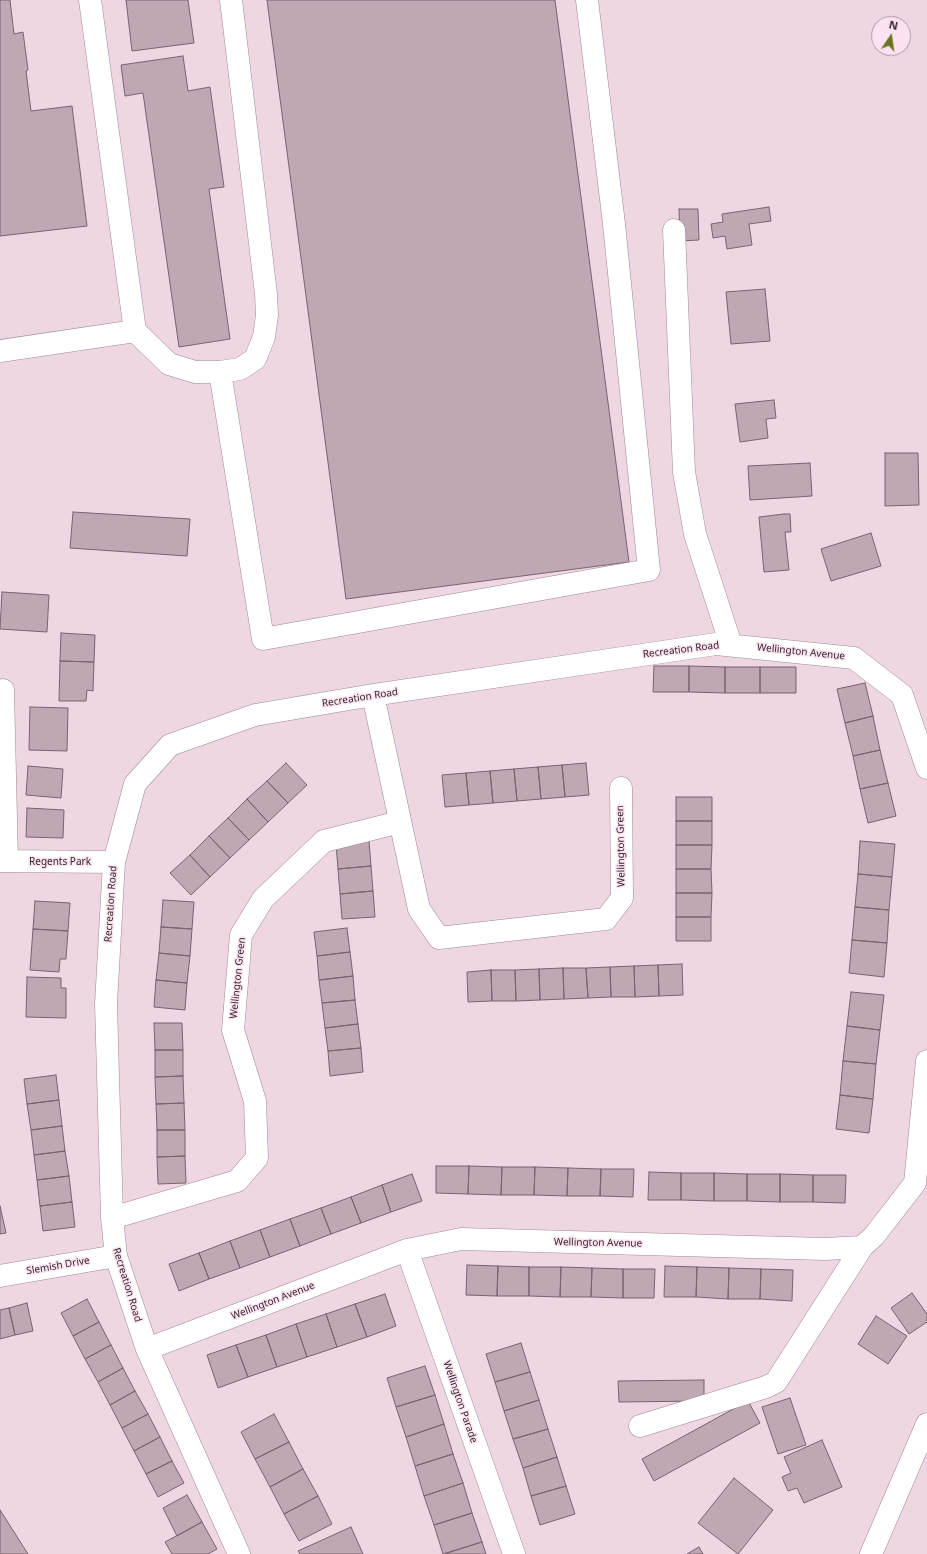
<!DOCTYPE html>
<style>
body{margin:0}
#map{position:relative;width:927px;height:1554px;overflow:hidden;background:#efd6e3;font-family:"Noto Sans",sans-serif}
canvas{display:block}
.north{position:absolute;left:871px;top:16px;width:40px;height:40px;box-sizing:border-box;background:#fde3f1;border:1px solid #ab98a2;border-radius:50%;rotate:13deg;font-size:11px;font-weight:700;line-height:16px;text-align:center;color:#30272c}
.north::after{content:'';display:block;margin:auto;width:14px;height:18px;background:#6a7520;clip-path:polygon(50% 0,100% 100%,50% 72%,0 100%)}
</style>
<div id="map">
<canvas width="927" height="1554"></canvas>
<div class="north">N</div>
</div>
<script>
const g = document.querySelector('canvas').getContext('2d');
g.lineJoin = 'round';
function fill(path, color) {
  g.fillStyle = color;
  g.fill(path, 'evenodd');
}
function toPath(rows) {
  const path = new Path2D();
  for (const r of rows) {
    path.moveTo(r[0], r[1]);
    for (let i = 2; i < r.length; i += 2) path.lineTo(r[i], r[i + 1]);
  }
  return path;
}
function stroke(path, color, width, dash) {
  g.strokeStyle = color;
  g.lineWidth = width;
  g.lineCap = dash ? 'butt' : 'round';
  g.setLineDash(dash || []);
  g.stroke(path);
}
function label(font, color, halo, rows, align = 'center') {
  g.font = font + ' "Noto Sans",sans-serif';
  g.lineWidth = 3;
  g.setLineDash([]);
  g.textBaseline = 'middle';
  g.strokeStyle = halo;
  g.fillStyle = color;
  for (const [text, x, y, turn = 0] of rows) {
    g.save();
    g.translate(x, y);
    g.rotate((+turn || 0) * Math.PI / 180);
    g.textAlign = isNaN(turn) ? turn : align;
    if (halo) g.strokeText(text, 0, 0);
    g.fillText(text, 0, 0);
    g.restore();
  }
}
const building = toPath([
 [0,0,10,0,14,34,23,32,28,70,26,71,31,111,72,106,87,226,0,236,0,0],
 [126,0,188,0,194,43,132,51,126,0],
 [267,0,555,0,629,562,346,599,267,0],
 [183,56,188,91,210,87,224,187,209,189,230,339,179,347,143,93,125,96,121,65,183,56],
 [769,207,771,221,749,224,752,245,727,249,725,236,713,238,711,224,723,222,722,214,769,207],
 [679,209,698,209,699,240,680,241,679,209],
 [765,289,770,341,731,344,726,292,765,289],
 [774,400,776,418,766,419,768,438,740,442,735,404,774,400],
 [885,453,918,453,919,505,885,506,885,453],
 [810,463,812,496,750,500,748,466,810,463],
 [73,512,190,519,187,556,70,548,73,512],
 [784,514,790,514,791,532,785,532,789,570,764,572,759,517,784,514],
 [871,533,881,566,831,581,821,549,871,533],
 [2,592,49,595,47,632,0,629,2,592],
 [61,633,95,635,94,662,60,661,61,633],
 [60,661,94,662,93,691,87,690,86,701,59,701,60,661],
 [654,666,689,666,689,692,653,692,654,666],
 [689,666,725,667,725,693,689,692,689,666],
 [725,667,760,667,760,693,725,693,725,667],
 [760,667,796,667,796,693,760,693,760,667],
 [865,683,873,716,845,723,837,689,865,683],
 [30,707,68,708,67,751,29,750,30,707],
 [873,716,880,750,853,756,845,723,873,716],
 [880,750,888,783,860,789,853,756,880,750],
 [286,763,307,785,288,803,267,781,286,763],
 [586,763,589,795,565,797,562,765,586,763],
 [562,765,565,797,541,799,538,767,562,765],
 [28,766,63,769,61,798,26,795,28,766],
 [538,767,541,799,517,801,514,769,538,767],
 [514,769,517,801,493,803,490,771,514,769],
 [490,771,493,803,469,805,466,773,490,771],
 [466,773,469,805,445,807,442,775,466,773],
 [267,781,288,803,268,822,247,799,267,781],
 [888,783,896,816,868,823,860,789,888,783],
 [676,797,712,797,712,821,676,821,676,797],
 [247,799,268,822,249,840,228,818,247,799],
 [27,808,64,810,63,838,26,837,27,808],
 [228,818,249,840,230,858,209,836,228,818],
 [676,821,712,821,712,845,676,845,676,821],
 [209,836,230,858,210,877,190,855,209,836],
 [369,841,371,866,338,869,336,844,369,841],
 [860,841,895,844,892,877,858,874,860,841],
 [676,845,712,845,711,869,676,869,676,845],
 [190,855,210,877,191,895,170,873,190,855],
 [371,866,373,891,340,894,338,869,371,866],
 [676,869,711,869,712,893,676,893,676,869],
 [858,874,892,877,889,910,855,907,858,874],
 [373,891,375,917,342,919,340,894,373,891],
 [676,893,712,893,711,917,676,917,676,893],
 [163,900,194,902,192,929,161,927,163,900],
 [35,901,70,903,68,931,33,929,35,901],
 [855,907,889,910,887,943,852,940,855,907],
 [676,917,711,917,711,941,676,941,676,917],
 [161,927,192,929,190,956,159,953,161,927],
 [347,928,350,952,317,956,314,932,347,928],
 [33,929,68,931,66,959,60,959,59,972,30,970,33,929],
 [852,940,887,943,884,977,849,973,852,940],
 [350,952,353,976,319,980,317,956,350,952],
 [159,953,190,956,187,983,156,980,159,953],
 [682,964,683,995,659,996,658,965,682,964],
 [658,965,659,996,635,997,634,966,658,965],
 [634,966,635,997,611,997,610,967,634,966],
 [610,967,611,997,588,998,586,968,610,967],
 [563,968,586,968,588,998,564,999,563,968],
 [563,968,564,999,540,1000,539,969,563,968],
 [539,969,540,1000,516,1001,515,970,539,969],
 [491,970,515,970,516,1001,492,1001,491,970],
 [491,970,492,1001,468,1002,467,972,491,970],
 [353,976,355,1000,322,1003,319,980,353,976],
 [27,977,61,978,61,988,66,988,66,1018,26,1017,27,977],
 [156,980,187,983,185,1010,154,1007,156,980],
 [851,992,884,995,880,1030,847,1026,851,992],
 [355,1000,358,1024,325,1028,322,1003,355,1000],
 [154,1023,182,1023,183,1050,155,1050,154,1023],
 [358,1024,361,1048,328,1051,325,1028,358,1024],
 [847,1026,880,1030,876,1064,843,1061,847,1026],
 [361,1048,363,1072,330,1076,328,1051,361,1048],
 [155,1050,183,1050,183,1076,155,1077,155,1050],
 [843,1061,876,1064,873,1099,840,1095,843,1061],
 [56,1075,59,1100,27,1104,24,1079,56,1075],
 [183,1076,184,1103,156,1104,155,1077,183,1076],
 [840,1095,873,1099,869,1133,836,1129,840,1095],
 [59,1100,62,1126,31,1130,27,1104,59,1100],
 [184,1103,185,1130,157,1130,156,1104,184,1103],
 [62,1126,65,1151,34,1155,31,1130,62,1126],
 [157,1130,185,1130,185,1156,157,1157,157,1130],
 [65,1151,69,1176,37,1180,34,1155,65,1151],
 [185,1156,186,1183,158,1184,157,1157,185,1156],
 [436,1166,469,1166,468,1194,436,1193,436,1166],
 [469,1166,502,1167,501,1195,468,1194,469,1166],
 [502,1167,535,1167,534,1195,501,1195,502,1167],
 [535,1167,568,1168,567,1196,534,1195,535,1167],
 [568,1168,601,1169,600,1196,567,1196,568,1168],
 [601,1169,634,1169,633,1197,600,1196,601,1169],
 [649,1172,681,1173,681,1200,648,1200,649,1172],
 [681,1173,714,1173,714,1201,681,1200,681,1173],
 [714,1173,747,1174,747,1201,714,1201,714,1173],
 [412,1174,422,1201,391,1212,382,1185,412,1174],
 [747,1174,780,1174,780,1202,747,1201,747,1174],
 [780,1174,813,1175,813,1202,780,1202,780,1174],
 [813,1175,846,1175,845,1203,813,1202,813,1175],
 [69,1176,72,1202,40,1206,37,1180,69,1176],
 [382,1185,391,1212,361,1223,351,1197,382,1185],
 [351,1197,361,1223,331,1234,321,1208,351,1197],
 [72,1202,75,1227,43,1231,40,1206,72,1202],
 [0,1206,6,1233,0,1234,0,1206],
 [321,1208,331,1234,300,1246,290,1219,321,1208],
 [290,1219,300,1246,270,1257,260,1230,290,1219],
 [260,1230,270,1257,240,1268,230,1241,260,1230],
 [230,1241,240,1268,209,1279,199,1253,230,1241],
 [199,1253,209,1279,179,1291,169,1264,199,1253],
 [467,1265,498,1266,497,1296,466,1295,467,1265],
 [498,1266,529,1267,529,1296,497,1296,498,1266],
 [665,1266,697,1267,696,1297,664,1297,665,1266],
 [529,1267,561,1267,560,1297,529,1296,529,1267],
 [561,1267,592,1268,591,1297,560,1297,561,1267],
 [697,1267,729,1268,728,1299,696,1297,697,1267],
 [592,1268,623,1269,623,1298,591,1297,592,1268],
 [729,1268,761,1269,760,1299,728,1299,729,1268],
 [623,1269,655,1269,654,1298,623,1298,623,1269],
 [761,1269,793,1270,792,1301,760,1299,761,1269],
 [912,1293,927,1314,927,1322,909,1334,891,1308,912,1293],
 [385,1294,396,1326,367,1337,355,1304,385,1294],
 [87,1299,99,1322,73,1336,61,1313,87,1299],
 [27,1303,33,1331,15,1335,9,1308,27,1303],
 [355,1304,367,1337,337,1347,326,1314,355,1304],
 [9,1308,15,1335,0,1339,0,1310,9,1308],
 [326,1314,337,1347,307,1357,296,1324,326,1314],
 [876,1316,907,1336,888,1364,858,1344,876,1316],
 [99,1322,111,1345,85,1359,73,1336,99,1322],
 [296,1324,307,1357,277,1367,266,1335,296,1324],
 [266,1335,277,1367,248,1377,236,1345,266,1335],
 [521,1343,530,1372,495,1382,486,1354,521,1343],
 [111,1345,123,1368,98,1382,85,1359,111,1345],
 [236,1345,248,1377,218,1388,207,1355,236,1345],
 [425,1366,435,1395,396,1407,387,1378,425,1366],
 [123,1368,135,1391,110,1405,98,1382,123,1368],
 [530,1372,539,1400,504,1411,495,1382,530,1372],
 [704,1380,704,1401,619,1402,618,1381,704,1380],
 [135,1391,148,1414,122,1428,110,1405,135,1391],
 [435,1395,444,1424,406,1437,396,1407,435,1395],
 [790,1398,806,1445,778,1454,762,1407,790,1398],
 [539,1400,548,1429,513,1439,504,1411,539,1400],
 [748,1401,760,1423,654,1481,642,1459,748,1401],
 [148,1414,160,1437,134,1451,122,1428,148,1414],
 [274,1414,289,1442,255,1459,241,1432,274,1414],
 [444,1424,453,1454,415,1466,406,1437,444,1424],
 [548,1429,557,1457,523,1468,513,1439,548,1429],
 [160,1437,172,1461,146,1474,134,1451,160,1437],
 [822,1440,842,1487,804,1503,797,1488,788,1491,782,1477,791,1473,784,1457,822,1440],
 [289,1442,303,1469,270,1487,255,1459,289,1442],
 [453,1454,463,1483,424,1496,415,1466,453,1454],
 [557,1457,566,1486,531,1496,523,1468,557,1457],
 [172,1461,184,1483,158,1497,146,1474,172,1461],
 [303,1469,318,1496,284,1514,270,1487,303,1469],
 [734,1478,773,1510,738,1554,698,1523,734,1478],
 [463,1483,472,1513,434,1525,424,1496,463,1483],
 [566,1486,575,1514,540,1525,531,1496,566,1486],
 [187,1495,202,1522,177,1536,163,1508,187,1495],
 [318,1496,332,1524,299,1541,284,1514,318,1496],
 [0,1510,28,1554,0,1554,0,1510],
 [472,1513,482,1542,443,1554,434,1525,472,1513],
 [202,1522,217,1549,208,1554,172,1554,165,1542,202,1522],
 [351,1527,363,1554,300,1554,298,1551,351,1527],
 [482,1542,486,1554,444,1554,482,1542],
 [699,1547,703,1554,687,1554,699,1547]
]);
const minor = toPath([
 [674,230,684,472,695,534,731,645],
 [135,331,169,364,195,372,220,372,240,369,255,359,264,337,267,315,266,294,231,0],
 [0,351,135,331,90,0],
 [220,372,263,639,649,570,614,224,587,0],
 [3,690,7,861],
 [373,695,419,909,439,938,606,919,622,898,621,788],
 [0,861,114,862],
 [112,1218,237,1181,257,1158,255,1101,233,1030,241,935,263,899,324,841,400,822],
 [407,1250,514,1554],
 [0,1276,116,1256],
 [147,1349,407,1250,461,1239,825,1249,862,1247,874,1236,915,1183,927,1061],
 [640,1426,766,1387,776,1382,862,1247],
 [239,1554,147,1349,116,1256,112,1218,106,1004,114,862,135,784,170,745,255,715,373,695,716,644,854,658,902,695,927,768],
 [871,1554,927,1424]
]);
const streetNames = [
 ["Recreation Road",681,650,-7],
 ["Wellington Avenue",801,652,6],
 ["Recreation Road",360,698,-9],
 ["Wellington Green",621,846,-91],
 ["Regents Park",60,862],
 ["Recreation Road",111,904,-86],
 ["Wellington Green",238,978,-84],
 ["Wellington Avenue",598,1243,1],
 ["Slemish Drive",58,1266,-10],
 ["Recreation Road",127,1285,73],
 ["Wellington Avenue",273,1301,-21],
 ["Wellington Parade",460,1402,71]
];
fill(building, '#bfa7b4');
stroke(building, '#79636f', 1);
stroke(minor, '#9f8894', 23);
stroke(minor, '#fff', 22);
label('10px', '#30272c', '#fde3f1', streetNames);
</script>
